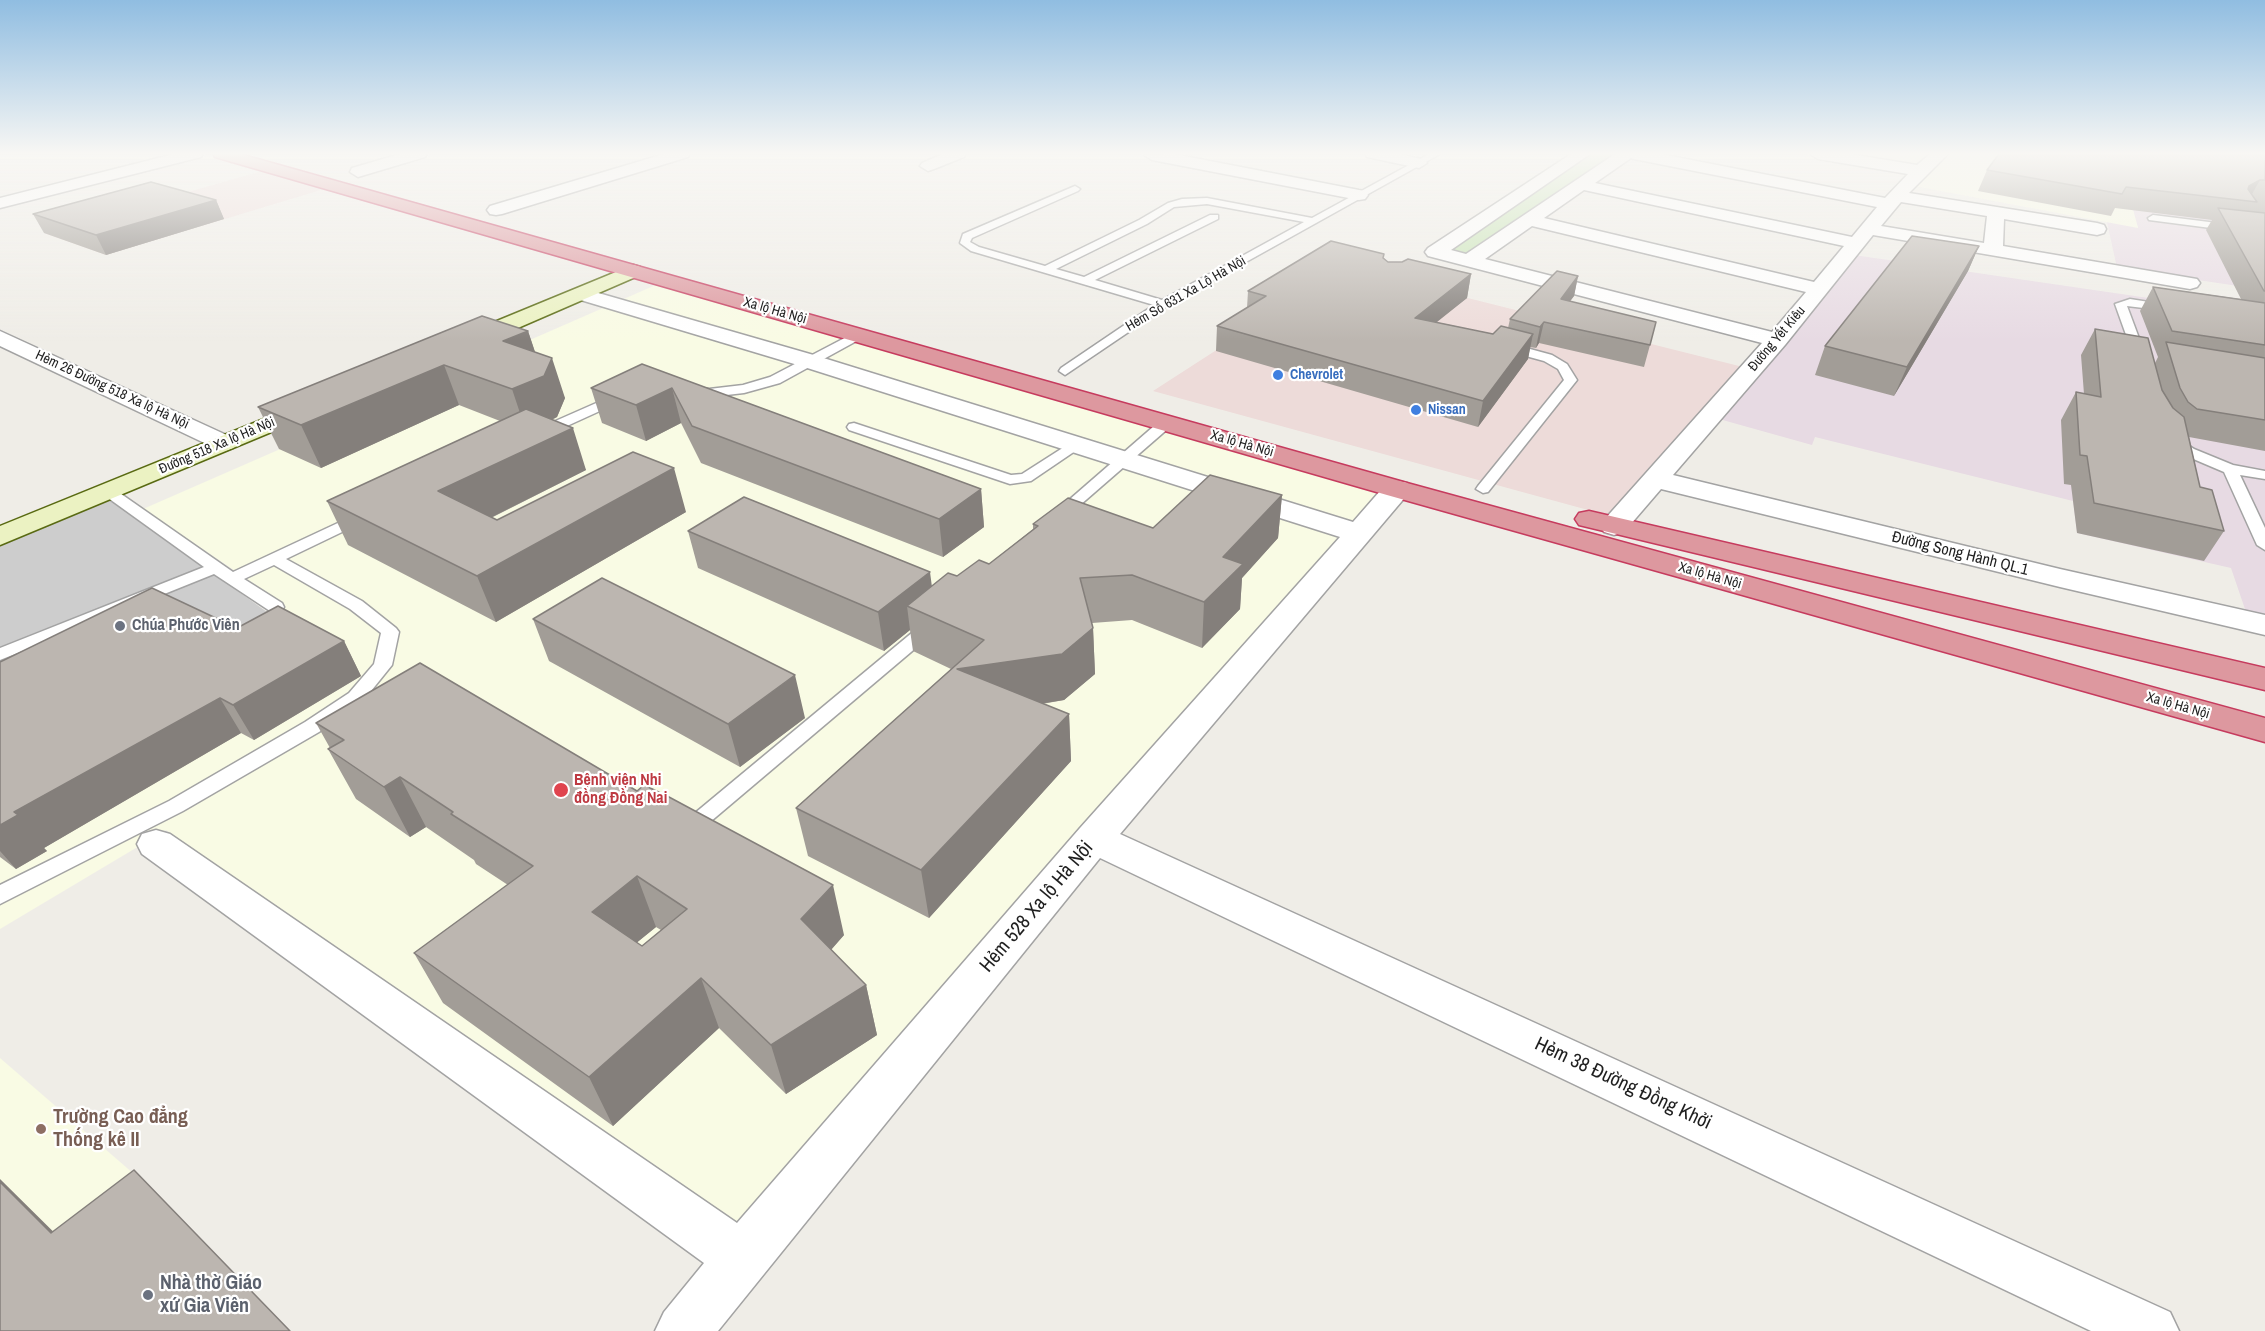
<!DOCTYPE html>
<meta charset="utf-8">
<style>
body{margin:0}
canvas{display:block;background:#efede7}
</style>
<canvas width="2265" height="1331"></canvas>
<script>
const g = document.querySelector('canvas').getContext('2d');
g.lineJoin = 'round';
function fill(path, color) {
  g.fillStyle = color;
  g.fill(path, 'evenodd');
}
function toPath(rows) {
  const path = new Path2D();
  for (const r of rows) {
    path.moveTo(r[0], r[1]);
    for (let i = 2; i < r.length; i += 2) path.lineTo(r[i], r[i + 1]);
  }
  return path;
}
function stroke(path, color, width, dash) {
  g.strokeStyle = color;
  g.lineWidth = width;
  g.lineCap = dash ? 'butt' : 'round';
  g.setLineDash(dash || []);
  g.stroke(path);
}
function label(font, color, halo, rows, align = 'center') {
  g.font = font + ' "Archivo Narrow",sans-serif';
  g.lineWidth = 4.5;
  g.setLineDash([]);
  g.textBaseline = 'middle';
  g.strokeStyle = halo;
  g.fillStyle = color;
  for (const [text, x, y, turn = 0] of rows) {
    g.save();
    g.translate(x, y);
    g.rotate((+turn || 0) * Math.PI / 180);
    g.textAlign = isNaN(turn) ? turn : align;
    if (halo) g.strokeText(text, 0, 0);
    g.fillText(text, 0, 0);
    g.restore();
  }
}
const commercial = toPath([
 [262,171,324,189,106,255,44,233],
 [1328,263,1743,367,1610,516,1153,391,1263,320]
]);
const industrial = toPath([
 [2121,169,2265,186,2265,290,2117,268,2107,222,2138,227],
 [1854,255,2265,315,2265,619,2247,615,2231,568,2077,533,2073,501,1815,437,1812,445,1719,419]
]);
const education = toPath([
 [1829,154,1932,154,1914,168],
 [1947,154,2168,154,2122,170,2138,228,1914,186],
 [658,284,1381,493,737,1237,166,830,0,929,0,750,283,603,143,509],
 [0,1058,164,1200,0,1327]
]);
const religious = toPath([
 [109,499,267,612,0,750,0,544]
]);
const grass = toPath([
 [1589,154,1619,154,1466,256,1445,251]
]);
const lane = toPath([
 [1429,154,1440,154,1167,306,1065,375,1059,371,1061,368,1154,305,971,251,960,243,963,234,1075,186,1080,189,1078,191,972,238,970,242,979,247,1045,266,1139,220,1168,203,1182,199,1207,198,1312,218,1429,154],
 [1207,204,1304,222,1162,300,1095,280,1218,219,1218,215,1210,215,1084,277,1056,269,1147,224,1174,207,1207,204],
 [2153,215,2265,229,2265,235,2149,220,2148,218,2153,215],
 [2130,299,2168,305,2174,308,2168,311,2127,306,2146,357,2140,361,2134,357,2115,304,2130,299],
 [858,331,862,332,862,338,780,383,744,393,709,397,688,394,686,391,693,387,709,389,743,385,770,377,858,331],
 [1508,343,1552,355,1567,364,1577,380,1488,492,1483,493,1476,489,1478,486,1564,380,1558,369,1544,361,1504,350,1504,344,1508,343],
 [619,393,624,394,626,397,624,400,545,436,540,437,533,433,535,430,619,393],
 [1166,419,1171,420,1173,423,1171,426,1064,519,1054,519,1051,516,1054,513,1161,420,1166,419],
 [854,423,1011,475,1022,474,1072,442,1077,441,1084,445,1031,481,1010,484,849,430,847,427,849,424,854,423],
 [2173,435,2194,449,2233,465,2265,471,2265,479,2240,475,2265,528,2265,550,2257,545,2224,472,2184,455,2166,439,2173,435],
 [109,488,114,489,233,572,355,515,365,515,368,518,365,521,286,559,362,601,396,628,399,632,392,665,363,701,319,732,183,811,0,904,0,885,169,801,305,722,349,693,374,664,381,633,350,609,274,565,244,579,282,603,284,607,282,611,270,611,214,574,0,660,0,648,204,567,104,495,102,492,104,489,109,488],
 [931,621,937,622,940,626,937,630,697,833,690,836,683,833,680,828,683,823,925,622,931,621]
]);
const street = toPath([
 [174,154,203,154,201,157,0,208,0,198,174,154],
 [400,154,427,154,425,157,358,177,350,172,352,168,400,154],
 [664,154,690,154,688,157,502,214,496,215,490,214,487,210,490,206,664,154],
 [943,154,966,154,964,157,934,169,928,171,920,166,922,163,943,154],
 [1174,154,1359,190,1365,191,1368,195,1365,199,1359,200,1152,160,1144,155,1174,154],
 [1365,154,1400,154,1425,160,1427,163,1419,168,1367,157,1365,154],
 [1571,154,1590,154,1451,250,1466,254,1615,154,1661,154,1885,198,1908,174,1818,159,1810,154,1850,154,1917,165,1930,154,1948,154,1909,193,2097,223,2104,225,2106,229,2104,233,2097,235,2004,219,2003,246,2197,279,2200,283,2197,287,2190,289,1873,235,1785,345,1673,475,2060,569,2265,615,2265,635,2060,587,1661,489,1624,532,1614,535,1604,532,1600,526,1604,520,1762,343,1428,256,1425,252,1428,248,1571,154],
 [1631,158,1634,159,1877,207,1852,237,1595,183,1631,158],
 [1584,190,1844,246,1814,282,1544,218,1584,190],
 [1901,202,1987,216,1984,243,1881,226,1901,202],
 [1532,226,1806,292,1772,332,1485,259,1532,226],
 [581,288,817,356,1353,522,1387,483,1397,481,1407,483,1411,489,1407,495,1120,834,2170,1312,2179,1331,2091,1331,1100,858,718,1331,655,1331,664,1312,704,1263,142,854,137,844,142,834,156,830,170,834,737,1223,1080,828,1340,537,801,366,574,298,571,294,574,290,581,288],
 [0,331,233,438,237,443,233,448,224,451,215,448,0,346,0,331]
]);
const secondary = toPath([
 [633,265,640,267,643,271,640,275,474,347,466,349,458,347,455,342,458,337,633,265],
 [308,401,317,403,320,408,317,413,0,545,0,526,308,401]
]);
const highway = toPath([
 [213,154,240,154,1407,483,2265,718,2265,742,1387,495,215,157,213,154],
 [1589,511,2265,668,2265,690,1579,525,1575,519,1579,513,1589,511]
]);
const wall = toPath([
 [2265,154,2265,451,2189,437,2200,487,2224,531,2204,561,2077,533,2071,485,2064,484,2061,420,2076,392,2084,394,2081,355,2095,329,2155,363,2158,357,2140,311,2153,287,2241,299,2206,230,2212,220,2115,208,2111,216,1978,191,1987,170],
 [216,200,224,219,106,255,44,233,33,214],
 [1979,246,1968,271,1894,396,1815,375,1825,346],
 [1384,258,1388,262,1471,274,1467,298,1436,322,1493,334,1508,328,1510,319,1578,276,1574,296,1570,301,1650,345,1644,367,1539,343,1536,348,1530,347,1528,359,1478,427,1216,351,1217,326,1247,308,1248,291],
 [528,331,535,352,565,398,557,417,552,420,586,470,491,518,497,520,686,512,496,622,348,545,327,501,500,421,459,405,321,468,279,449,258,407],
 [642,364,981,489,984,527,943,557,701,463,681,423,646,441,602,423,591,388],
 [1282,495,1278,538,1242,578,1240,609,1202,648,1132,620,1092,623,1093,628,1095,674,1064,700,1042,704,1069,714,1071,761,929,918,808,856,796,808,951,669,913,651,910,630,884,651,698,568,688,531,932,586,989,564,1033,529,1033,524,1153,528],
 [533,619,805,718,740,767,549,661],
 [237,628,344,641,361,676,254,740,241,733,44,848,47,851,16,869,0,857,0,662],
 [316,723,844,935,831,950,866,985,877,1035,786,1094,719,1028,613,1126,443,1003,414,953,508,885,476,864,474,860,426,827,410,837,356,799,328,749,330,748],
 [656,927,661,930,642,946,636,943]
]);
const shadedWall = toPath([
 [2260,180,2248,201,2247,201,2249,186],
 [216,200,224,219,106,255,96,235],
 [1979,246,1968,271,1894,396,1907,367],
 [1471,274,1467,298,1412,342,1415,318],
 [1578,276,1574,296,1556,320,1561,299],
 [1544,322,1539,343,1536,348,1540,327],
 [528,331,541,370,503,341],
 [1533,334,1528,359,1478,427,1483,401],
 [552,358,565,398,557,417,526,431,512,389],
 [444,365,459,405,321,468,301,425],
 [672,388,681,423,646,441,636,405],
 [573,428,586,470,456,535,438,491],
 [674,468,686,512,496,622,477,576],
 [981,489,984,527,943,557,939,519],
 [1282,495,1278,538,1242,578,1240,609,1202,648,1204,602,1223,557],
 [930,572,935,610,907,606,910,630,884,651,878,612],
 [1093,628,1095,674,1064,700,963,716,957,669],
 [344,641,361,676,254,740,233,705],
 [795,675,805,718,740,767,728,724],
 [220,698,241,733,44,848,47,851,16,869,0,851,0,825,14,812],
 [1069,714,1071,761,929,918,921,870],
 [400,777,426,827,410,837,384,787],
 [637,876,656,927,613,962,592,912],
 [833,885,844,935,814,969,801,919],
 [701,978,719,1028,613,1126,589,1077],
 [866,985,877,1035,786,1094,771,1045],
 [0,1179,84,1262,51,1233,0,1182]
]);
const building = toPath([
 [1999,154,2265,154,2265,180,2260,180,2249,186,2248,189,2257,202,2126,187,2122,194,1987,170,1999,154],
 [151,182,216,200,96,235,33,214,151,182],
 [2218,208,2265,213,2265,291,2264,291,2218,208],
 [1912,236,1979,246,1907,367,1825,346,1912,236],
 [1331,241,1384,254,1383,258,1388,262,1402,262,1408,259,1471,274,1415,318,1493,334,1501,326,1533,334,1483,401,1217,326,1266,296,1248,291,1331,241],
 [1557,271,1578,276,1561,299,1656,322,1650,345,1544,322,1540,327,1510,319,1557,271],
 [2153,287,2265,303,2265,345,2172,331,2153,287],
 [482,316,528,331,503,341,552,358,544,376,512,389,444,365,301,425,258,407,482,316],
 [2095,329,2148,338,2162,390,2173,408,2184,417,2200,487,2212,490,2224,531,2094,503,2087,456,2080,455,2076,392,2101,397,2095,329],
 [2166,342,2265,358,2265,420,2197,409,2188,402,2180,388,2166,342],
 [642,364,981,489,939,519,692,426,672,388,636,405,591,388,642,364],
 [526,409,573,428,438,491,497,520,633,452,674,468,477,576,327,501,526,409],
 [1210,475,1282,495,1223,557,1243,564,1204,602,1132,575,1080,578,1093,628,1062,654,957,669,1069,714,921,870,796,808,984,640,907,606,948,573,957,576,979,560,989,564,1038,526,1033,524,1068,498,1153,528,1210,475],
 [744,497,930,572,878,612,688,531,744,497],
 [602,578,795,675,728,724,533,619,602,578],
 [152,588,237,628,278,606,344,641,233,705,220,698,14,812,18,815,0,825,0,662,152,588],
 [420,663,637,791,644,785,669,797,833,885,801,919,866,985,771,1045,701,978,589,1077,414,953,533,866,451,814,453,812,400,777,384,787,328,749,344,740,316,723,420,663],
 [637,876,687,909,642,946,592,912,637,876],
 [134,1170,290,1331,0,1331,0,1182,51,1233,134,1170]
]);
const markers = [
 [1278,375,6,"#3f7fe0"],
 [1416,410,6,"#3f7fe0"],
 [120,626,6,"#6b7280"],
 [561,790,8,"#e0444e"],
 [41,1129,6,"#8d6e63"],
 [148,1295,6,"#6b7280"]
];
const farStreetnames = [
 ["Hẻm Số 631 Xa Lộ Hà Nội",1186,294,-30],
 ["Xa lộ Hà Nội",775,311,16],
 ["Đường Yết Kiêu",1777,339,-50],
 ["Hẻm 26 Đường 518 Xa lộ Hà Nội",112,390,25],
 ["Xa lộ Hà Nội",1242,444,16],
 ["Đường 518 Xa lộ Hà Nội",217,446,-23],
 ["Xa lộ Hà Nội",1710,576,16],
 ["Xa lộ Hà Nội",2178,706,16]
];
const farShopnames = [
 ["Chevrolet",1290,375],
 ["Nissan",1428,410]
];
const streetNames = [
 ["Đường Song Hành QL.1",1960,554,14]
];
const worshipNames = [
 ["Chúa Phước Viên",132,626]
];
const healthNames = [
 ["Bệnh viện Nhi",574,781],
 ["đồng Đồng Nai",574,799]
];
const nearStreetnames = [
 ["Hẻm 528 Xa lộ Hà Nội",1037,907,-50],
 ["Hẻm 38 Đường Đồng Khởi",1623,1084,25]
];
const nearEducationnames = [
 ["Trường Cao đẳng",53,1118],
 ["Thống kê II",53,1141]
];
const nearWorshipnames = [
 ["Nhà thờ Giáo",160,1284],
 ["xứ Gia Viên",160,1307]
];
fill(commercial, '#eddbd9');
fill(industrial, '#e7dae3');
fill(education, '#f9fbe4');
fill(religious, '#cdcdcd');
fill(grass, '#c6e3b3');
stroke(lane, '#a3a3a3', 3);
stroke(street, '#a3a3a3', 3);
stroke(secondary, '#596a12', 3);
stroke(highway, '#c63b5e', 3);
fill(lane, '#fff');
fill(street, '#fff');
fill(secondary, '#ebf2c2');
fill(highway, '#dd989f');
fill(wall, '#a29d97');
fill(shadedWall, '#847f7b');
fill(building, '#bcb6b0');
stroke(building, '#847f7b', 1.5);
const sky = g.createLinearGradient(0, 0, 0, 341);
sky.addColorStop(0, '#90bde1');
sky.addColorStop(0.45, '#f8f7f4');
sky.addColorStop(1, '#f8f7f400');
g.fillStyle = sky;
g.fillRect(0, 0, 2265, 341);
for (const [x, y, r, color] of markers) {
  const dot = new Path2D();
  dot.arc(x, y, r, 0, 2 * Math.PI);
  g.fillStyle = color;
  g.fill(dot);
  stroke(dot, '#fff', 2);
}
label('14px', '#1f1f1f', '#fff', farStreetnames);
label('bold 14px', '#366cbe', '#fff', farShopnames, 'left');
label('16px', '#1f1f1f', '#fff', streetNames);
label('bold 16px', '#5b616d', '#fff', worshipNames, 'left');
label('bold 16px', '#be3a42', '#fff', healthNames, 'left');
label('20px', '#1f1f1f', '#fff', nearStreetnames);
label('bold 20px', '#785e54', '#fff', nearEducationnames, 'left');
label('bold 20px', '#5b616d', '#fff', nearWorshipnames, 'left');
</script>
